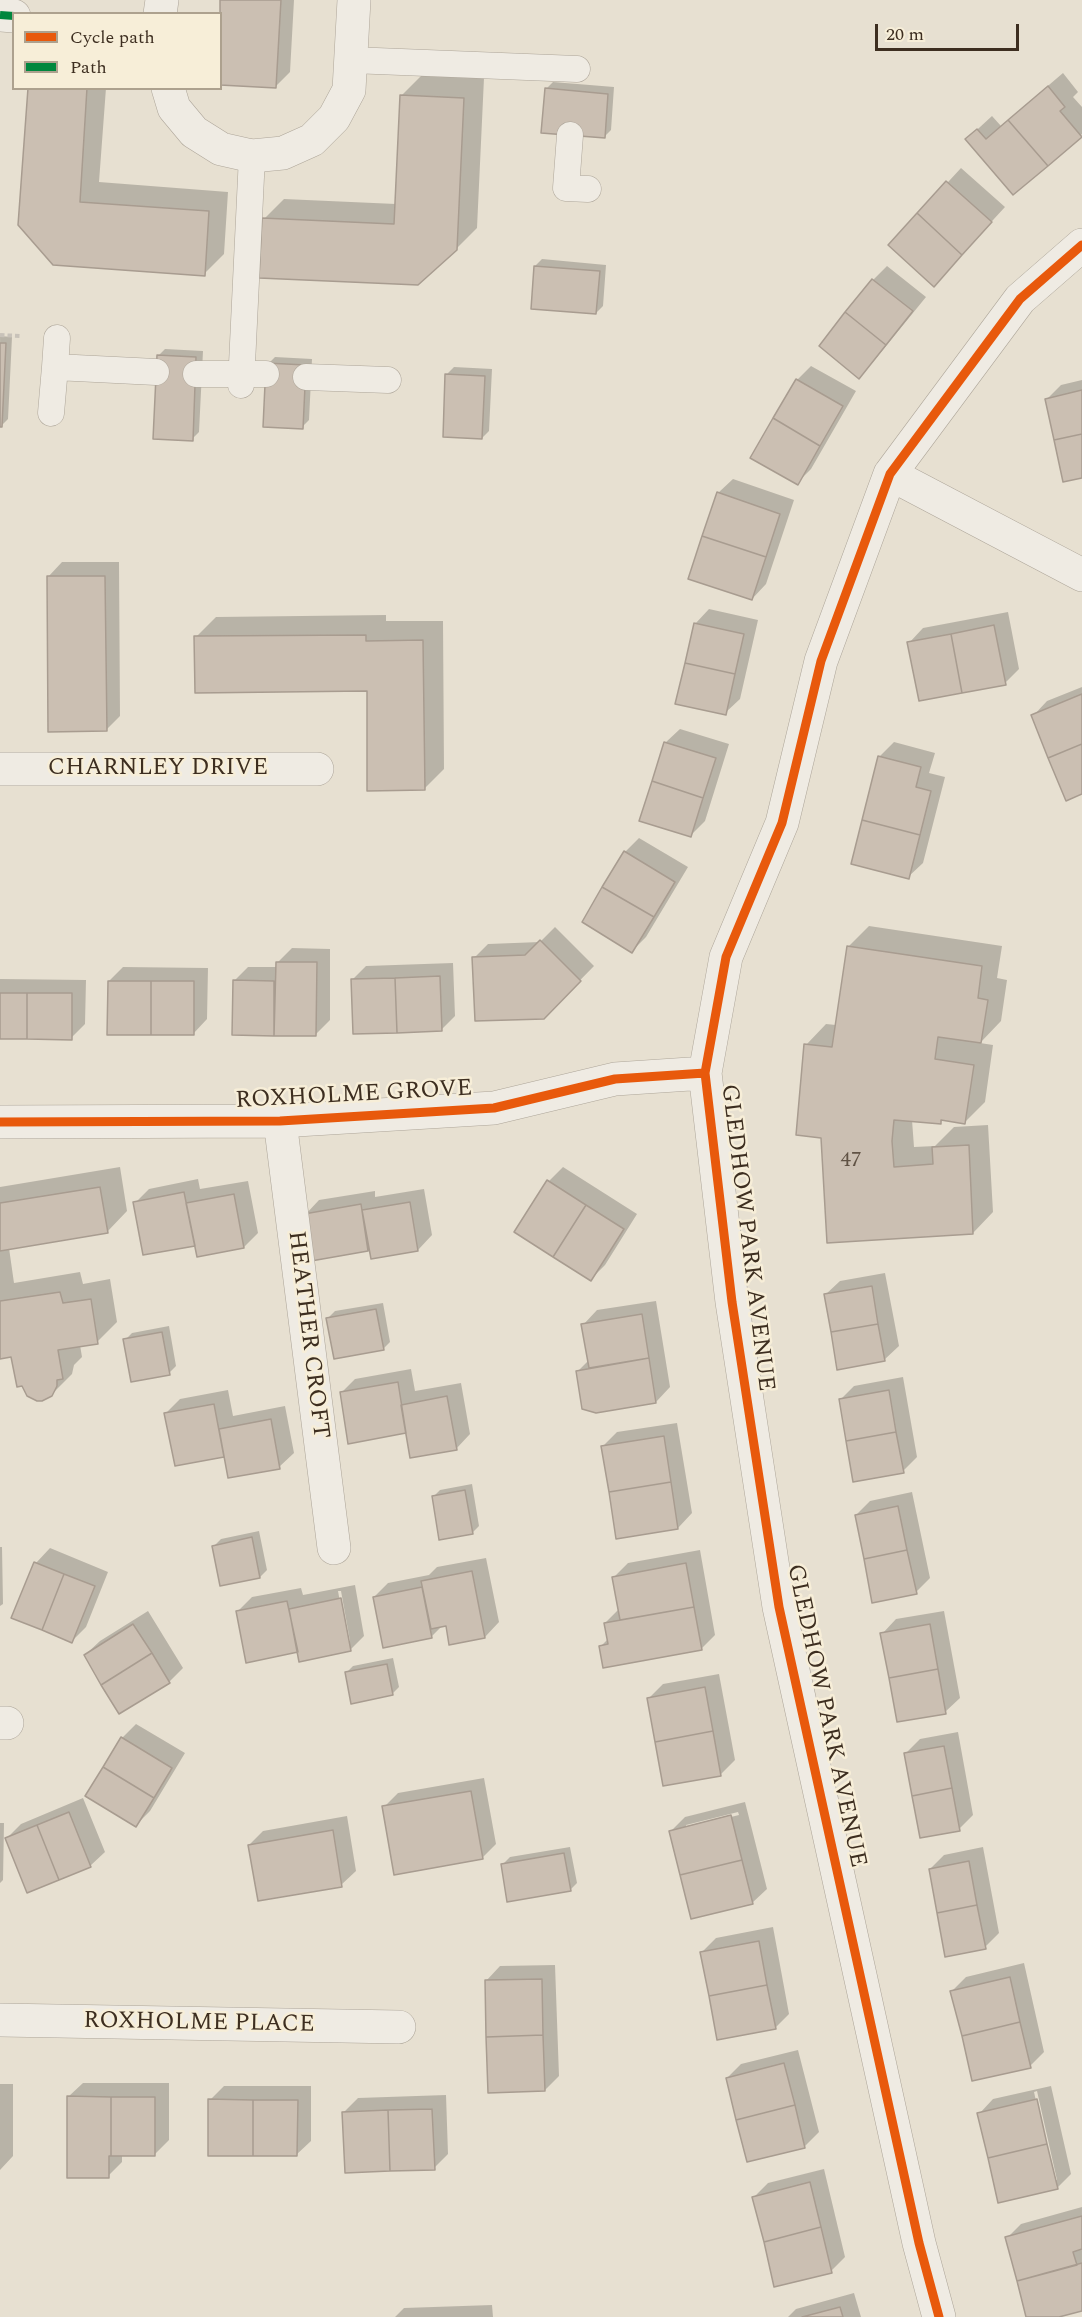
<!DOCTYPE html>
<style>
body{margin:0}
#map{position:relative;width:1082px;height:2317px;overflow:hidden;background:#e7e0d1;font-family:Spectral,serif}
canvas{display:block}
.legend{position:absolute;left:12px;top:12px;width:210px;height:78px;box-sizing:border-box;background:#f7eed8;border:2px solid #ada18e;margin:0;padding:8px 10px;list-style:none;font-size:18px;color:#3d2e20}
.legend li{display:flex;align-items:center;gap:12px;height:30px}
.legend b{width:30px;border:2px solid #ada18e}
.scale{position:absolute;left:875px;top:24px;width:144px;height:27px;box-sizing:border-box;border:3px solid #3d2e20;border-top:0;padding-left:8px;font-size:18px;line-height:21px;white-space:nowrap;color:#3d2e20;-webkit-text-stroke:4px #f7eed8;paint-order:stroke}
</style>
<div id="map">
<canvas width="1082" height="2317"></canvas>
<ul class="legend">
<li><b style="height:8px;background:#e8590c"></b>Cycle path</li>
<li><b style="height:8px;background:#00873e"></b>Path</li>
</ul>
<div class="scale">20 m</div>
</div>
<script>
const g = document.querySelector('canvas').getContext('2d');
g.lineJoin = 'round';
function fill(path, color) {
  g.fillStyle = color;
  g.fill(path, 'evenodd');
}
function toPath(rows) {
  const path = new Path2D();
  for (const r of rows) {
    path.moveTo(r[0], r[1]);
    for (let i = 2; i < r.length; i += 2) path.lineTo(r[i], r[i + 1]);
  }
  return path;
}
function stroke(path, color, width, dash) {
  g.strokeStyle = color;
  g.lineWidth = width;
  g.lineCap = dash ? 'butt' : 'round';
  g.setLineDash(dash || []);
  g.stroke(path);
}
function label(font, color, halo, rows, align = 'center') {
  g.font = font + ' Spectral,serif';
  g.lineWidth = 5;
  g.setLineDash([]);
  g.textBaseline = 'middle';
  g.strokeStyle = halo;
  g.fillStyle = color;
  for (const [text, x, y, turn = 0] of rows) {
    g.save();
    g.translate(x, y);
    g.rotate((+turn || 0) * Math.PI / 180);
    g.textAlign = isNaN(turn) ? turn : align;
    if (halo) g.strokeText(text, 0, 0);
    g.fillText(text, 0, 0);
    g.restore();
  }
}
const shadow = toPath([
 [221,0,294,0,290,72,276,86],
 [1063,73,1078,92,1073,97,1082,107,1082,134,1013,193,967,139,992,116,1001,126],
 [422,75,484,78,477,228,456,249,264,219,284,199,396,204,401,96],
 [553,82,614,87,611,130,604,137,546,89],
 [29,88,106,88,99,182,228,192,224,254,204,274,54,264],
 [961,168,1005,207,947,270,890,245],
 [542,259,606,265,603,306,596,313,535,266],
 [887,266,926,297,873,362,859,376,821,346,873,280],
 [0,336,12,337,8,419,1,426],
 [165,349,203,351,199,432,192,439,158,356],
 [275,357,312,359,309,420,302,427,268,364],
 [811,366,856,391,811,469,797,483,797,380],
 [454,367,492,369,489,431,482,438,447,374],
 [1082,380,1082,476,1047,399,1061,385],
 [733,479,794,500,766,584,752,599,718,493],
 [62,562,119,562,120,716,106,730,48,577],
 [709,609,758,620,740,699,725,713,695,624],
 [1008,612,1019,669,1005,683,909,643,923,628],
 [386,615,386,621,443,621,444,769,424,789,368,690,196,637,216,617],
 [1082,687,1082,793,1033,716,1047,701],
 [680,729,729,744,705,821,691,835,665,743],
 [894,742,935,753,929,773,945,777,923,863,908,877,853,862,880,756],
 [639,838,688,867,646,937,632,951,584,921,625,852],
 [869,926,1002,946,997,978,1007,980,1001,1021,980,1043,993,1045,985,1102,965,1122,944,1119,940,1123,912,1120,914,1147,935,1146,954,1127,988,1125,993,1212,973,1233,822,1136,806,1045,826,1024,836,1025,848,947],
 [555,927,594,966,544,1017,474,958,488,944,540,942],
 [292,948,330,949,330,1020,316,1034,234,1034,234,981,248,967,277,967,277,963],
 [453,963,455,1016,441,1030,352,980,366,966],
 [123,967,208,968,207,1019,193,1034,109,981],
 [0,979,86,980,85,1024,71,1038,0,1038],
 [120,1167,127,1211,107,1232,9,1248,14,1283,80,1272,83,1284,110,1279,117,1322,97,1342,80,1345,82,1357,74,1365,72,1374,51,1395,13,1356,0,1358,0,1187],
 [563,1167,637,1214,605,1265,591,1279,516,1232,549,1181],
 [198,1179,200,1189,248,1181,258,1233,244,1247,196,1244,135,1203,149,1189],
 [424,1189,432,1235,418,1250,369,1249,312,1259,305,1215,319,1200,375,1191,375,1197],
 [885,1273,899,1346,884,1360,825,1295,840,1281],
 [656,1301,670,1387,656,1402,578,1371,589,1360,583,1325,597,1310],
 [383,1303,390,1342,383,1349,328,1318,335,1311],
 [169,1326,176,1366,169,1373,125,1340,132,1333],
 [411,1369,415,1391,461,1383,470,1434,456,1449,408,1432,341,1393,355,1379],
 [903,1377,917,1457,903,1471,840,1400,854,1386],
 [228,1390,233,1416,285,1406,294,1453,279,1467,225,1455,176,1465,166,1413,180,1399],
 [677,1423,692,1513,678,1528,603,1446,617,1432],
 [472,1484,479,1526,472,1533,433,1497,440,1490],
 [912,1492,930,1578,916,1592,856,1515,870,1501],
 [259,1531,267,1570,260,1577,214,1546,221,1539],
 [0,1547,2,1547,3,1604,0,1606],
 [50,1548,108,1572,86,1627,72,1641,13,1617,36,1563],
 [700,1550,715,1635,701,1649,601,1646,608,1639,605,1623,619,1609,614,1577,628,1563],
 [486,1558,499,1622,485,1637,447,1625,443,1625,431,1637,374,1597,388,1583,429,1575,437,1567],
 [355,1585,364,1636,350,1650,299,1650,237,1612,252,1597,301,1588,303,1595],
 [338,1591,341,1591,350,1641,347,1641],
 [148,1611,183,1668,169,1682,85,1655,100,1641],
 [944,1611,960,1698,945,1712,882,1634,896,1619],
 [393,1658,399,1687,392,1694,346,1673,353,1666],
 [719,1674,735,1760,721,1774,649,1698,663,1684],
 [136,1724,185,1753,150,1811,136,1825,122,1738],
 [958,1732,973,1815,959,1829,906,1753,920,1739],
 [484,1778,496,1844,482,1858,384,1807,398,1793],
 [83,1798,105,1852,90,1866,7,1838,21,1824],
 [745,1802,767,1889,752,1903,671,1831,685,1817],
 [738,1812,739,1815,686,1828,686,1825],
 [347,1816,356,1871,341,1885,249,1845,263,1831],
 [0,1823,4,1823,3,1880,0,1883],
 [570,1847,577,1883,570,1890,503,1864,510,1857],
 [983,1847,999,1933,985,1947,930,1869,944,1855],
 [773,1927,789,2014,775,2028,702,1952,716,1938],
 [1024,1963,1044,2052,1030,2066,952,1991,966,1977],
 [555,1965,559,2076,545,2090,486,1981,500,1966],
 [798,2050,819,2132,804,2147,727,2078,741,2064],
 [83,2083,169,2083,169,2140,155,2154,122,2154,122,2162,108,2176,68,2097],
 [0,2084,13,2084,13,2156,0,2170],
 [224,2086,311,2086,311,2141,296,2155,210,2100],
 [1051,2086,1071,2174,1057,2188,979,2114,993,2099],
 [1037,2091,1057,2180,1054,2180,1034,2092],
 [446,2095,448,2154,434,2168,344,2112,358,2098],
 [824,2169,845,2257,831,2271,754,2197,768,2183],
 [1082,2207,1082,2309,1054,2317,1028,2317,1007,2238,1021,2224],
 [854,2293,861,2317,788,2317,796,2309],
 [492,2305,493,2317,395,2317,404,2308]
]);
const building = toPath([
 [220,0,281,0,276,88,220,85,220,0],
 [1048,86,1065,107,1060,111,1082,137,1048,166,1008,120,1048,86],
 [28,88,87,88,80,202,209,211,205,276,53,265,18,225,28,88],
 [545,88,608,94,605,138,541,133,545,88],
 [400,95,464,98,457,250,418,285,259,278,262,218,394,224,400,95],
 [1008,120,1048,166,1013,195,965,139,977,129,986,139,1008,120],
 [946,181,992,222,962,255,917,213,946,181],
 [917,213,962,255,934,287,888,245,917,213],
 [534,266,600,271,596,314,531,309,534,266],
 [872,279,913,311,886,345,845,312,872,279],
 [845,312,886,345,859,379,819,346,845,312],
 [0,343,6,343,2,427,0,427,0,343],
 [157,355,196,357,193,441,153,439,157,355],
 [266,363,306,365,303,429,263,427,266,363],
 [445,374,485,376,482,439,443,437,445,374],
 [796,379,843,406,820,446,773,418,796,379],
 [1082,390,1082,434,1054,440,1045,399,1082,390],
 [773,418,820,446,798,485,750,458,773,418],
 [1082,434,1082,478,1063,482,1054,440,1082,434],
 [717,492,780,514,766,557,702,536,717,492],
 [702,536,766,557,752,600,688,579,702,536],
 [47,576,105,576,107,731,48,732,47,576],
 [694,623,744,634,735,674,685,663,694,623],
 [994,625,1006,685,962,693,951,634,994,625],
 [951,634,962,693,919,701,907,642,951,634],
 [366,635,366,641,423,640,425,790,367,791,367,691,195,693,194,636,366,635],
 [685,663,735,674,726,715,675,704,685,663],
 [1082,694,1082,744,1048,758,1031,715,1082,694],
 [664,742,716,758,703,798,652,781,664,742],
 [1082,744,1082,794,1066,801,1048,758,1082,744],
 [878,756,921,767,916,787,931,791,920,835,862,820,878,756],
 [652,781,703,798,691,837,639,821,652,781],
 [862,820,920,835,909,879,851,864,862,820],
 [624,851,675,882,654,917,602,887,624,851],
 [602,887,654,917,632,953,582,922,602,887],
 [540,940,581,981,544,1019,475,1021,472,957,525,955,540,940],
 [847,946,982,966,978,998,988,1000,981,1043,938,1037,935,1059,974,1065,965,1124,941,1120,941,1124,894,1120,892,1141,894,1167,933,1164,932,1147,969,1145,973,1234,827,1243,821,1138,796,1135,804,1044,832,1047,847,946],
 [276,962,317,962,316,1036,274,1036,276,962],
 [440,976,442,1031,397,1033,395,978,440,976],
 [395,978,397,1033,353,1034,351,979,395,978],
 [233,980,274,981,274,1036,232,1035,233,980],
 [108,981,151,981,151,1035,107,1035,108,981],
 [151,981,194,981,194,1035,151,1035,151,981],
 [0,993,27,993,27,1039,0,1039,0,993],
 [27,993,72,993,72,1040,27,1039,27,993],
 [547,1180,586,1205,553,1257,514,1232,547,1180],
 [100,1187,108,1233,0,1251,0,1203,100,1187],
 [184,1192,195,1246,143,1255,133,1202,184,1192],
 [234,1194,244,1248,197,1257,186,1203,234,1194],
 [410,1202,418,1251,371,1259,362,1210,410,1202],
 [361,1204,368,1251,311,1261,304,1214,361,1204],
 [586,1205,624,1229,591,1281,553,1257,586,1205],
 [872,1286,878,1324,831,1332,824,1294,872,1286],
 [60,1292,63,1303,91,1299,98,1344,58,1350,63,1379,57,1380,57,1386,52,1396,42,1401,37,1401,27,1396,22,1386,17,1387,11,1357,0,1359,0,1301,60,1292],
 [376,1309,384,1350,334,1359,326,1318,376,1309],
 [642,1314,649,1358,589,1368,581,1324,642,1314],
 [878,1324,885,1361,837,1370,831,1332,878,1324],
 [162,1332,170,1375,131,1382,123,1339,162,1332],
 [649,1358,656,1403,596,1413,582,1409,576,1371,649,1358],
 [398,1382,406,1433,348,1444,340,1392,398,1382],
 [889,1390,896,1432,846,1441,839,1399,889,1390],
 [447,1396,457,1450,410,1458,401,1405,447,1396],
 [214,1404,224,1457,175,1466,164,1413,214,1404],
 [271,1419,280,1469,228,1478,219,1429,271,1419],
 [896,1432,904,1473,853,1482,846,1441,896,1432],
 [664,1436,671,1482,609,1492,601,1446,664,1436],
 [671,1482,678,1529,616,1539,609,1492,671,1482],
 [465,1490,473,1534,439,1540,432,1496,465,1490],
 [898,1506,907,1550,864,1559,855,1515,898,1506],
 [252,1537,260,1578,220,1586,212,1546,252,1537],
 [907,1550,917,1594,872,1603,864,1559,907,1550],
 [34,1562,64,1574,42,1630,11,1618,34,1562],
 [686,1563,694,1607,620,1620,612,1577,686,1563],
 [472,1571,485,1638,449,1645,446,1626,431,1629,421,1581,472,1571],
 [64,1574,95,1586,72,1643,42,1630,64,1574],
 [422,1587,432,1638,383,1648,373,1597,422,1587],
 [341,1598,351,1651,299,1662,289,1609,341,1598],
 [287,1601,298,1652,246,1663,236,1611,287,1601],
 [694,1607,702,1650,603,1668,599,1646,608,1644,604,1623,694,1607],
 [133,1624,152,1653,101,1685,84,1655,133,1624],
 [930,1624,938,1669,889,1678,880,1633,930,1624],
 [152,1653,170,1683,119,1714,101,1685,152,1653],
 [387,1664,393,1695,351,1704,345,1672,387,1664],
 [938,1669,946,1714,897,1722,889,1678,938,1669],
 [705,1687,713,1731,655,1742,647,1698,705,1687],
 [713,1731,721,1776,663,1786,655,1742,713,1731],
 [121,1737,172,1768,154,1798,103,1767,121,1737],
 [944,1746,952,1788,912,1796,904,1753,944,1746],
 [103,1767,154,1798,136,1827,85,1796,103,1767],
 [952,1788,960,1831,920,1838,912,1796,952,1788],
 [471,1791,483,1859,394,1875,382,1806,471,1791],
 [69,1812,91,1867,59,1880,37,1825,69,1812],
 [731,1815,742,1860,680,1875,669,1831,731,1815],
 [37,1825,59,1880,27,1893,5,1838,37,1825],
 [333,1830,342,1887,258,1901,248,1845,333,1830],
 [564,1853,571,1891,507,1902,501,1864,564,1853],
 [742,1860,753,1904,691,1919,680,1875,742,1860],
 [969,1861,977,1905,937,1913,929,1869,969,1861],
 [977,1905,986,1949,945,1957,937,1913,977,1905],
 [759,1941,767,1985,709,1996,700,1952,759,1941],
 [1010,1977,1020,2022,962,2036,950,1991,1010,1977],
 [542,1979,543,2035,486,2037,485,1980,542,1979],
 [767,1985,776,2029,717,2040,709,1996,767,1985],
 [1020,2022,1031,2068,972,2081,962,2036,1020,2022],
 [543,2035,545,2091,488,2093,486,2037,543,2035],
 [784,2063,795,2105,736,2120,726,2078,784,2063],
 [67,2096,111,2097,111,2156,109,2156,109,2178,67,2178,67,2096],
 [111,2097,155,2097,155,2156,111,2156,111,2097],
 [208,2099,253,2100,253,2156,208,2156,208,2099],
 [1037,2099,1047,2144,988,2158,977,2113,1037,2099],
 [253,2100,298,2100,297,2156,253,2156,253,2100],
 [795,2105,805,2148,747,2162,736,2120,795,2105],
 [432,2109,435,2170,390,2171,388,2110,432,2109],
 [388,2110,390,2171,345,2173,342,2112,388,2110],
 [1047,2144,1058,2189,998,2203,988,2158,1047,2144],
 [810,2182,821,2227,764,2242,752,2197,810,2182],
 [1082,2216,1082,2249,1073,2252,1077,2265,1017,2281,1005,2237,1082,2216],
 [821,2227,832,2273,774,2287,764,2242,821,2227],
 [1082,2263,1082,2311,1059,2317,1026,2317,1017,2281,1082,2263],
 [840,2307,843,2317,802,2317,840,2307]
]);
const path = toPath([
 [0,335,20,336]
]);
const service = toPath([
 [351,60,577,69],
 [570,135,566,188,588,189],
 [55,367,57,338],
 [196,374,266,374],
 [306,377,388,380],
 [241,385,252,156],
 [51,413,55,367,156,372]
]);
const pedestrian = toPath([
 [0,15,14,16]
]);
const minor = toPath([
 [160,14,162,0],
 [168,88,174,108,194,132,221,149,252,156,283,153,312,140,334,118,349,90,354,0],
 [890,474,1082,575],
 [0,769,317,769],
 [280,1121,334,1548],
 [0,1122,280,1121,494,1108,615,1079,705,1073],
 [0,1723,7,1723],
 [0,2020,399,2027],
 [939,2317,919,2243,779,1607,732,1302,705,1073,726,957,782,823,821,661,890,474,1020,299,1082,245]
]);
const quiet = toPath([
 [0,15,14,16]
]);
const cycleway = toPath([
 [0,1122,280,1121,494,1108,615,1079,705,1073],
 [939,2317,919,2243,779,1607,732,1302,705,1073,726,957,782,823,821,661,890,474,1020,299,1082,245]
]);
const numberNames = [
 ["47",851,1162]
];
const streetNames = [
 ["CHARNLEY DRIVE",158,769],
 ["ROXHOLME GROVE",354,1096,-3],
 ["GLEDHOW PARK AVENUE",746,1238,83],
 ["HEATHER CROFT",307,1335,83],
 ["GLEDHOW PARK AVENUE",825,1716,78],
 ["ROXHOLME PLACE",199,2024,1]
];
fill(shadow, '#0003');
fill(building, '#cbbfb2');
stroke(building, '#a89c90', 1.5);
stroke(service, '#ada599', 27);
stroke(pedestrian, '#ada599', 34);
stroke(minor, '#ada599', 34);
stroke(path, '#c8c2b9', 4, [4.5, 3]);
stroke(service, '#efebe3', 26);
stroke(pedestrian, '#efebe3', 33);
stroke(minor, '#efebe3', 33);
stroke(quiet, '#00873e', 8, [15, 8]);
stroke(cycleway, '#e8590c', 9);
label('21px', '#605244', null, numberNames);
label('24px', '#3d2e20', '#f7eed8', streetNames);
</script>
